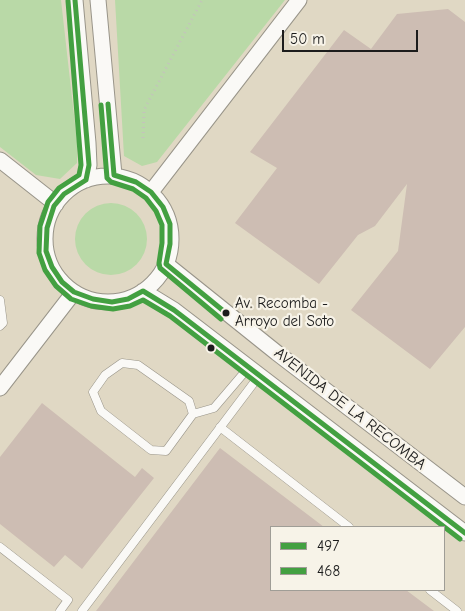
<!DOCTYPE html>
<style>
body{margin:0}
#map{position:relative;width:465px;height:611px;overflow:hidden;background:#e0d8c4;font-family:"Comic Neue",sans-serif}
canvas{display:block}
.legend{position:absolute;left:270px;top:526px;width:175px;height:65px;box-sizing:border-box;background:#f7f3e8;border:1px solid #9f9d96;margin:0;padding:6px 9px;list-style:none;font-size:15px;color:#1c1c1c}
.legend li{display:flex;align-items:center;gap:10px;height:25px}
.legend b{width:25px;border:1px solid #9f9d96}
.scale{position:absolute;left:282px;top:30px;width:136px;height:22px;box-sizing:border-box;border:2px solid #1c1c1c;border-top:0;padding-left:6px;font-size:15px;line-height:18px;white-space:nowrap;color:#1c1c1c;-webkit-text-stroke:4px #f7f3e8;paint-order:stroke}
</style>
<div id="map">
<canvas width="465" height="611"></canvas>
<ul class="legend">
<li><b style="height:6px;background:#43a041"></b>497</li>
<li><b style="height:6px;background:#43a041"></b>468</li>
</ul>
<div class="scale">50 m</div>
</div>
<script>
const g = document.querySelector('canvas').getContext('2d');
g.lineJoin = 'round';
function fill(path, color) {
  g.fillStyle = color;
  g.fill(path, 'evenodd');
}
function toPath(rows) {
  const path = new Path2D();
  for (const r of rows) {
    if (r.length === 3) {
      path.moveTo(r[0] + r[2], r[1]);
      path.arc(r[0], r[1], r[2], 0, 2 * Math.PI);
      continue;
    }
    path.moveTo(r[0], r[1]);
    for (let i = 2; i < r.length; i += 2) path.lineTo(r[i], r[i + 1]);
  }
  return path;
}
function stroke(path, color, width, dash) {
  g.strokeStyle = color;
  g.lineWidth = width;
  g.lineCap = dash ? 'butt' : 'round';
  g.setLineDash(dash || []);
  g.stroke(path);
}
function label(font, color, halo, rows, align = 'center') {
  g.font = font + ' "Comic Neue",sans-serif';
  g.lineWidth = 4.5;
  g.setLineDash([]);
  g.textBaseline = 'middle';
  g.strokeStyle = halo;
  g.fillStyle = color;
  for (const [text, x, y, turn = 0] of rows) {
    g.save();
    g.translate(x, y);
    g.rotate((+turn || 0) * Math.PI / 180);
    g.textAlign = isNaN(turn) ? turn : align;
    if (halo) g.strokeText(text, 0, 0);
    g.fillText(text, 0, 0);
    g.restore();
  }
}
const green = toPath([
 [0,0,61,0,77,142,77,163,60,179,36,175,0,147],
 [115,0,285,0,157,162,142,166,124,156],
 [111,239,36]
]);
const building = toPath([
 [448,9,465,22,465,327,430,369,351,310,398,251,407,184,375,226,358,235,319,284,235,223,277,168,250,152,344,30,371,49,397,14],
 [42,403,135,477,142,468,154,478,82,569,65,555,54,567,0,524,0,457],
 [220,448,324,527,271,527,271,590,406,590,434,611,96,611]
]);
const path = toPath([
 [143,138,144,110,202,0]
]);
const lane = toPath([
 [0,300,3,323,0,326],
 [193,414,166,451,151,450,101,411,93,392,105,375,122,363,138,365,189,401,193,414,214,408,249,367],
 [220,427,349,527],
 [0,547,68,600,60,611],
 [430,590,457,611],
 [82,611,259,376]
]);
const street = toPath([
 [75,0,88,143,89,165,86,180],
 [98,0,114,175],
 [0,160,56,204],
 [108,239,63],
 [151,192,299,0],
 [166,264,277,353,465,497],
 [143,291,174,310,465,533],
 [0,388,74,292]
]);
const bus1 = toPath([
 [75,0,89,165,86,180,64,194,54,206,47,228,46,251,52,267,62,282,74,292,93,299,112,302,128,299,143,291,174,310,465,533],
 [108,104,114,175,136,182,151,192,163,207,170,224,170,244,166,264,226,313]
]);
const bus2 = toPath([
 [68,1,81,165,79,175,59,188,48,202,40,226,39,253,45,270,56,286,71,299,91,306,113,309,130,306,143,300,170,316,460,539],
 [101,105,107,178,111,182,133,189,146,198,156,211,162,225,162,243,159,263,160,268,221,319]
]);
const markers = [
 [226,313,4.5,"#1c1c1c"],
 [211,348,4.5,"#1c1c1c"]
];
const busNames = [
 ["Av. Recomba -",235,304],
 ["Arroyo del Soto",235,322]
];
const streetNames = [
 ["AVENIDA DE LA RECOMBA",350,409,38]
];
fill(green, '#b9d9a7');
fill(building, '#cdbdb3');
stroke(lane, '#989489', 9);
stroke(street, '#989489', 17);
stroke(path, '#c4c2bd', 3, [1, 4]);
stroke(lane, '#faf9f6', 8);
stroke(street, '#faf9f6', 15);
stroke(bus1, '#43a041', 5);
stroke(bus2, '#43a041', 5);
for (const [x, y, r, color] of markers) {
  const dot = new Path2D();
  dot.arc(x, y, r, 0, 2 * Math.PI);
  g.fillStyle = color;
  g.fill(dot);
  stroke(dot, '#f7f3e8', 2);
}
label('15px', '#1c1c1c', '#f7f3e8', busNames, 'left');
label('16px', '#1c1c1c', '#f7f3e8', streetNames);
</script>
